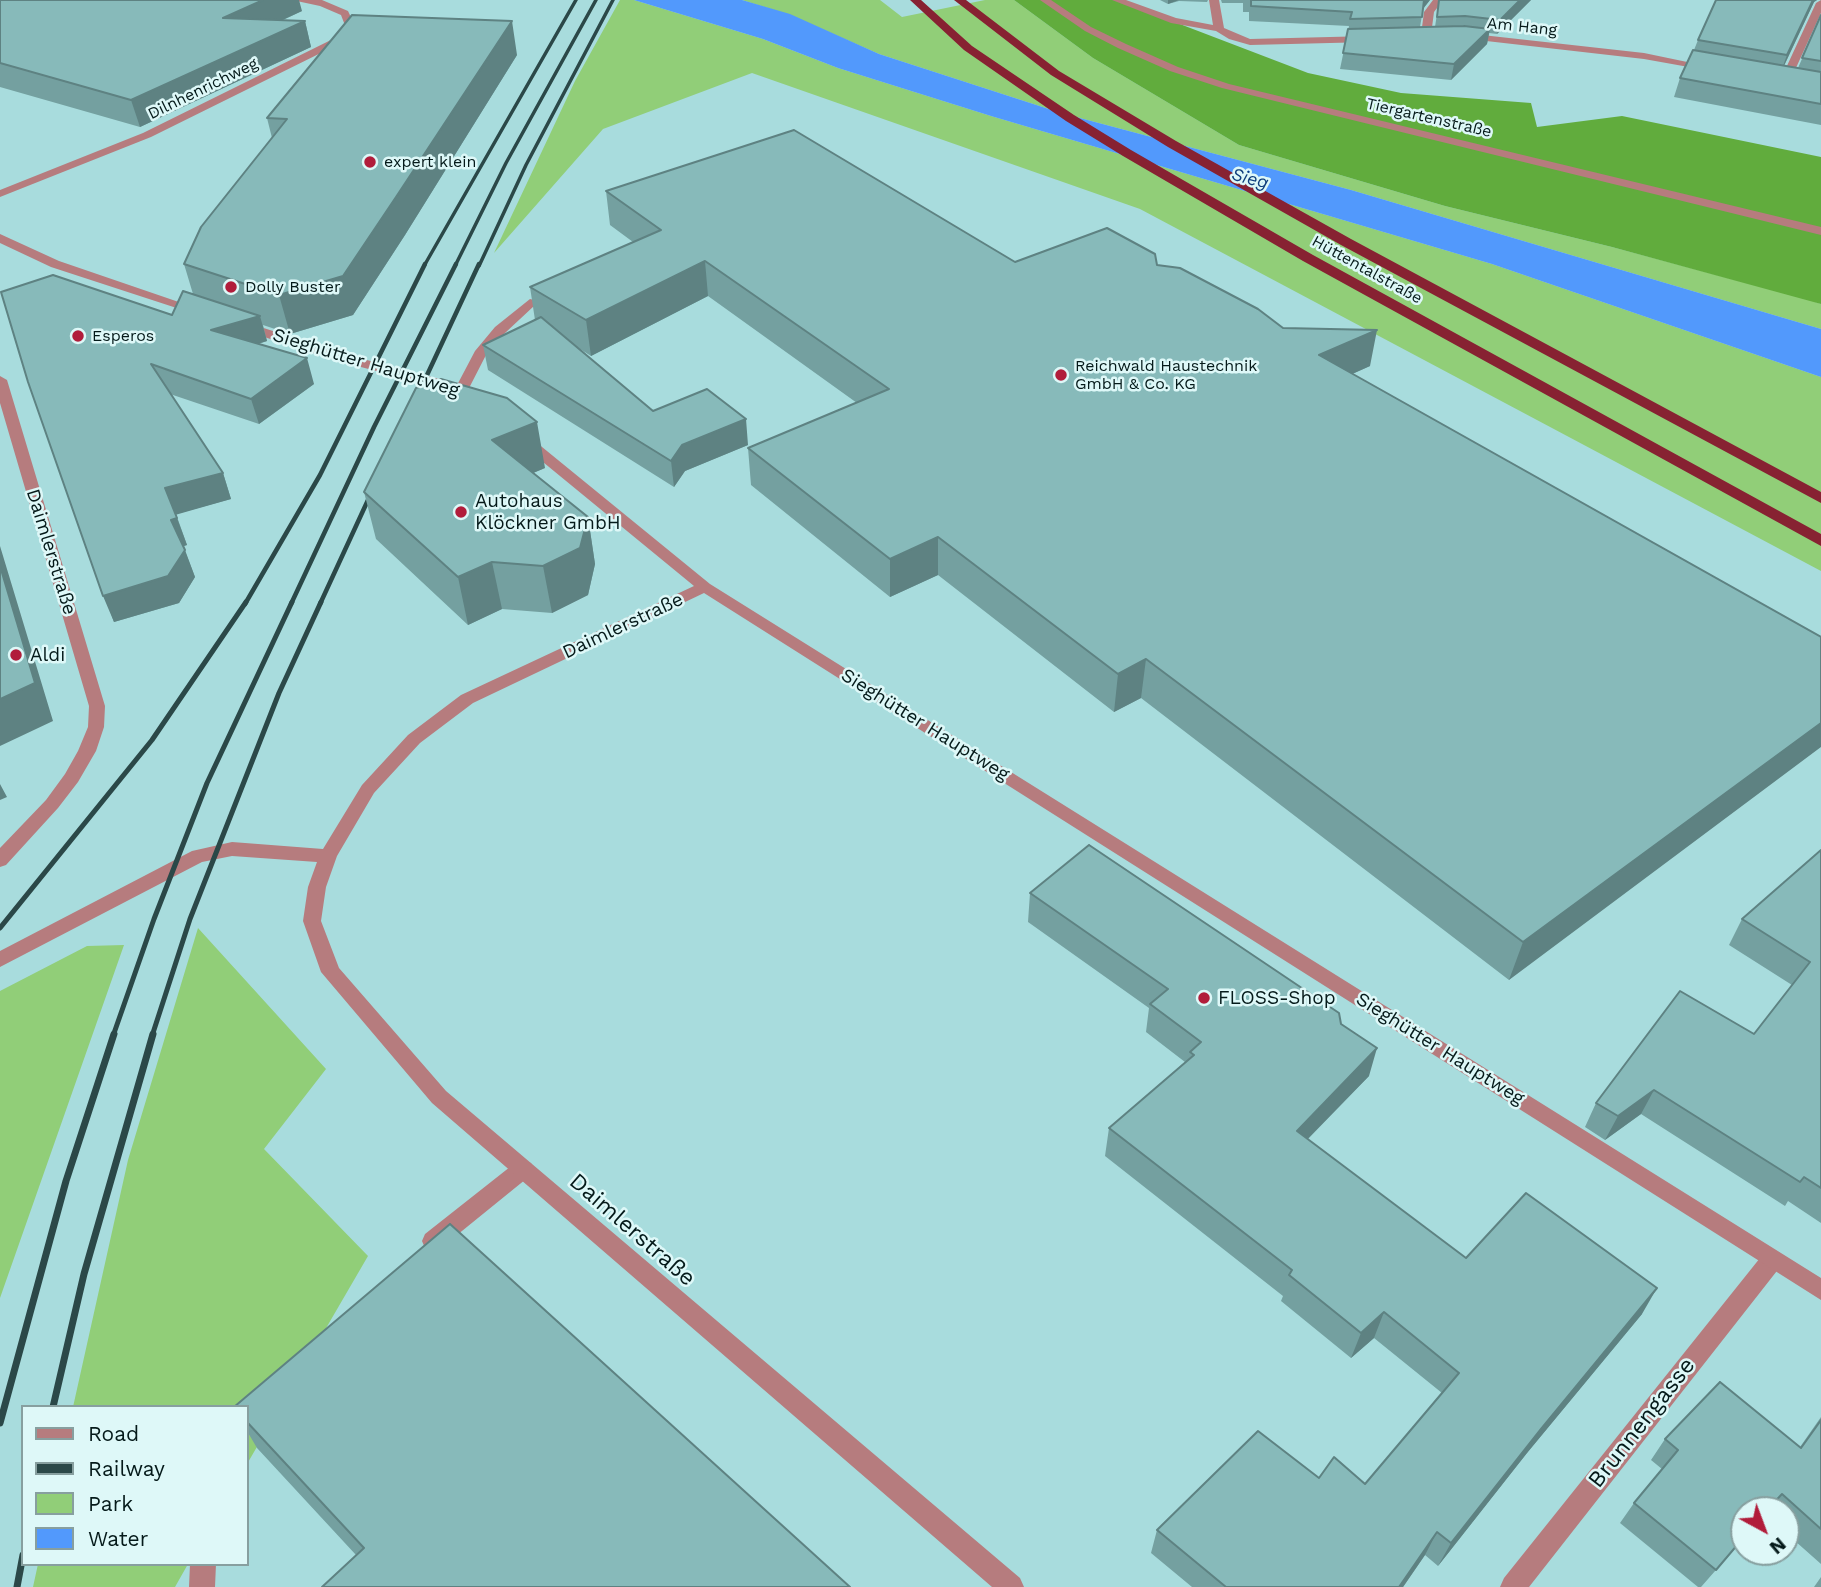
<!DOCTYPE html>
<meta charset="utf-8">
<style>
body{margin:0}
#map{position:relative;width:1821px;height:1587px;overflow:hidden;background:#a8dcdd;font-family:"Work Sans",sans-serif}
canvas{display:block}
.legend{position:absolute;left:21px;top:1405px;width:228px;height:161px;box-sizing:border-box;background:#def8f8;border:2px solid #879f9f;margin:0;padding:9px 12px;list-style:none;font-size:21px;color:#051a1a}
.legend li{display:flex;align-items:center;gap:14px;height:35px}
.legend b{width:35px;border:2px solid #879f9f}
.north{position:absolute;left:1730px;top:1496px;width:70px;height:70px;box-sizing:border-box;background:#def8f8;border:2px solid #879f9f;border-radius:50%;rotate:139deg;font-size:19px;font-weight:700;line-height:28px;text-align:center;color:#051a1a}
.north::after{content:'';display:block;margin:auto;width:24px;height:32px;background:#b11d3b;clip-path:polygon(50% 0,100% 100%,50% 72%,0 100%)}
</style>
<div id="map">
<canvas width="1821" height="1587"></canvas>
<ul class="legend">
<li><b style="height:9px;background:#b67c7e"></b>Road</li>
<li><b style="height:9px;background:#2b4848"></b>Railway</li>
<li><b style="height:19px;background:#91ce78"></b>Park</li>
<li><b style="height:19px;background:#5299fc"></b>Water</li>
</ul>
<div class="north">N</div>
</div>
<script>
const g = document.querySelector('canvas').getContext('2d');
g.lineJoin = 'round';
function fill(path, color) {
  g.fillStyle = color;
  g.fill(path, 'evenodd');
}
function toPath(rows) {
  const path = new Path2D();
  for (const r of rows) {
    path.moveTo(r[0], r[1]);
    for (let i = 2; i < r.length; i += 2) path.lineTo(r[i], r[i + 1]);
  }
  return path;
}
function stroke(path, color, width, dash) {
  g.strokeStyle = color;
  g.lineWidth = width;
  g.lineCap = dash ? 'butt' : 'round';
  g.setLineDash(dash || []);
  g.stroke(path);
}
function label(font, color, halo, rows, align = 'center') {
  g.font = font + ' "Work Sans",sans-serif';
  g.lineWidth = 5;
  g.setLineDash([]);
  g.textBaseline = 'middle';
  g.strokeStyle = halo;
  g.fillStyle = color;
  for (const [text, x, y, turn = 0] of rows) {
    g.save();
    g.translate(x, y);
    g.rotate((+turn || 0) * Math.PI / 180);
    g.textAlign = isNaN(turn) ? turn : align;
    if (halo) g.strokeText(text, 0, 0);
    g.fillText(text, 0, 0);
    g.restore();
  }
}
const green = toPath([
 [620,0,634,0,763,39,838,68,991,116,1492,264,1821,377,1821,571,1140,209,752,73,603,129,494,253,575,81],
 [742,0,880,0,902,17,985,0,1014,0,1093,58,1239,145,1445,206,1612,247,1810,300,1821,304,1821,329,1351,190,1061,113,879,54,790,15],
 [198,928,326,1069,264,1149,368,1256,247,1464,247,1407,73,1407,128,1160],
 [124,945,0,1298,0,991,87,946],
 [38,1564,188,1564,175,1587,33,1587]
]);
const forest = toPath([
 [1014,0,1117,0,1308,73,1401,93,1531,103,1537,127,1622,116,1821,157,1821,304,1612,247,1445,206,1239,145,1093,58]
]);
const water = toPath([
 [634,0,742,0,790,14,879,54,1061,113,1351,190,1821,329,1821,377,1492,264,991,116,838,68,763,39]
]);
const service = toPath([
 [530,299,534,300,534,306,505,333,486,355,467,392,457,392,455,389,475,351,495,327,530,299],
 [523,1160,531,1163,534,1169,531,1175,441,1248,433,1251,425,1248,422,1241,425,1234,515,1163,523,1160],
 [1772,1250,1780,1253,1783,1260,1780,1267,1529,1587,1500,1587,1504,1578,1764,1253,1772,1250],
 [190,1564,216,1564,215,1587,189,1587,190,1564]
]);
const minor = toPath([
 [292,0,322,0,348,11,356,28,347,40,151,137,0,197,0,190,143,133,339,36,346,28,341,15,320,6,292,0],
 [1112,0,1126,0,1176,18,1213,25,1209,0,1219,0,1224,28,1250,39,1370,36,1375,39,1370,42,1250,45,1229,39,1216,31,1171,23,1112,0],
 [1433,0,1443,0,1434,12,1431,35,1426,38,1421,35,1424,12,1433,0],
 [1821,0,1821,13,1790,81,1781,83,1780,81,1816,3,1821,0],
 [1464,33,1644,53,1716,68,1711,71,1644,59,1460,38,1459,36,1464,33],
 [0,234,59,261,205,311,199,315,195,314,51,267,0,243,0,234],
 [242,321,344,354,458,384,460,387,453,391,334,360,237,328,236,325,242,321],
 [0,376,7,380,105,706,104,727,96,751,78,782,58,808,6,865,0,867,0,848,46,800,65,774,78,751,88,727,89,706,0,403,0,376],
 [526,437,531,438,710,584,1821,1278,1821,1300,704,593,473,703,420,743,374,793,337,856,326,887,321,921,339,968,446,1091,1020,1578,1024,1587,992,1587,432,1103,321,972,303,921,308,887,317,862,232,856,202,862,0,967,0,951,192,851,232,842,323,849,362,785,408,735,461,695,694,586,521,444,521,438,526,437]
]);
const tertiary = toPath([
 [1040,0,1051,0,1091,27,1126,44,1178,67,1229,84,1821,227,1821,235,1222,88,1170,71,1118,48,1085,31,1040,0]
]);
const trunk = toPath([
 [910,0,921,0,972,46,1074,115,1131,150,1313,255,1821,534,1821,546,1303,261,1123,156,1066,121,964,50,910,0],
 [954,0,966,0,1059,71,1176,141,1351,239,1821,492,1821,503,1341,245,1168,147,1051,75,954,0]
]);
const railFar3 = toPath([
 [424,266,576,0],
 [455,266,506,163,596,0],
 [479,266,526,165,613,0]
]);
const railFar2 = toPath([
 [413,405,479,264],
 [245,604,320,475,425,264],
 [291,604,374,427,456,264],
 [320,604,374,487]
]);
const railFar1 = toPath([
 [0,928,152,740,246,602],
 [113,1036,154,919,207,783,292,602],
 [152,1036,190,919,279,693,321,602]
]);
const rail = toPath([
 [53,1407,84,1274,153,1034],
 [0,1423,66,1181,114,1034],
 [17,1587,23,1555]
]);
const wall = toPath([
 [0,0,302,11,283,20,305,21,311,47,140,127,0,87],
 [1160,0,1208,0,1207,2,1179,1,1168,4],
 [1221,0,1430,0,1423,9,1420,27,1435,27,1439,0,1531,0,1497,34,1489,33,1487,44,1451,80,1340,69,1349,26,1249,21,1249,12,1243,12,1243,3,1222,3],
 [1716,0,1817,0,1814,2,1784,66,1798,68,1821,15,1821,125,1674,97,1680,78,1694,50,1698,40],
 [517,55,405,235,353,315,290,334,263,325,267,341,258,344,314,384,259,424,170,394,223,473,231,499,176,514,187,545,183,546,195,577,179,603,114,622,28,382,172,315,193,294,184,264,272,138,267,118],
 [606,191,1015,262,1157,265,1283,328,1370,366,1352,374,1821,637,1509,980,1141,698,1114,712,938,575,890,597,751,485,748,448,857,403,708,296,591,356,577,347,653,411,748,445,685,471,674,487,488,370,483,345,535,320,530,287,633,242,610,225],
 [545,468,533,473,588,517,595,564,588,595,552,613,502,609,468,625,376,539,364,492],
 [1821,850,1821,1223,1788,1201,1785,1206,1641,1114,1605,1140,1585,1127,1596,1103,1754,1034,1792,985,1729,945,1742,919],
 [1030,893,1341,1024,1369,1076,1308,1139,1466,1258,1642,1314,1527,1453,1438,1566,1425,1555,1403,1587,1192,1587,1151,1553,1157,1530,1319,1478,1365,1484,1442,1393,1374,1338,1351,1358,1281,1301,1283,1296,1105,1156,1109,1128,1185,1062,1146,1032,1149,1008,1028,922],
 [247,1407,850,1587,356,1555,257,1448,247,1431],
 [1821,1417,1821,1564,1786,1533,1786,1510,1744,1510,1744,1538,1701,1587,1698,1587,1620,1523,1634,1503,1662,1469,1651,1460,1665,1439,1800,1447],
 [1821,1577,1821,1587,1814,1587]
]);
const shadedWall = toPath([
 [263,0,299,0,302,11,230,44,223,18],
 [1168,0,1179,0,1168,4],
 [1424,0,1430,0,1422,10],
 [1520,0,1531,0,1497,34,1500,20],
 [1813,0,1817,0,1814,2,1780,74,1787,55],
 [305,21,311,47,140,127,131,100],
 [512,21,517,55,405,235,353,315,290,334,279,295],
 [1490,29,1487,44,1451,80,1454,64],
 [705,261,708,296,591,356,586,320],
 [260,316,267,341,219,356,211,330],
 [1377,330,1370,366,1312,392,1319,355],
 [307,358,314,384,259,424,251,399],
 [746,419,748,445,685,471,674,487,671,461,682,445],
 [537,422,545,468,502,486,492,440],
 [223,473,231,499,175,515,165,488],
 [588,517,595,564,588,595,552,613,543,566],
 [177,518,187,545,181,547,171,520],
 [938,537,938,575,890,597,890,559],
 [0,546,53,721,0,746],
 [185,550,195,577,179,603,114,622,103,596],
 [492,562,502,609,468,625,458,577],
 [1146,659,1141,698,1114,712,1118,674],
 [1821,723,1821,747,1509,980,1523,942],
 [0,784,7,797,0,800],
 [1377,1048,1369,1076,1289,1158,1297,1131],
 [1654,1090,1641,1114,1605,1140,1618,1116],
 [1657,1288,1642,1314,1527,1453,1438,1566,1451,1543,1541,1429],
 [1384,1312,1374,1338,1351,1358,1361,1333],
 [1437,1532,1425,1555,1403,1587,1399,1587]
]);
const building = toPath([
 [0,0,263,0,223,18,305,21,131,100,0,63,0,0],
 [1251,0,1424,0,1422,17,1350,19,1352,12,1251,6,1251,0],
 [1439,0,1520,0,1500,20,1465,16,1437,17,1439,0],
 [1716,0,1813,0,1787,55,1698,40,1716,0],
 [352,15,512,21,396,197,343,276,279,295,184,264,201,227,287,119,267,118,352,15],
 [1821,15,1821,61,1802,58,1821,15],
 [1464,26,1490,29,1454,64,1343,53,1348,29,1464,26],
 [1693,50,1821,72,1821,104,1680,78,1693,50],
 [794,130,1015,262,1107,228,1155,254,1157,265,1180,268,1258,309,1283,328,1377,330,1319,355,1821,637,1821,723,1523,942,1146,659,1118,674,938,537,890,559,748,448,889,389,705,261,586,320,530,287,661,230,606,191,794,130],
 [53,275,172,315,183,291,260,316,211,330,307,358,251,399,151,364,223,473,165,488,177,518,171,520,185,550,168,576,103,596,28,382,1,292,53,275],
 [541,317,653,411,707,389,746,419,682,445,671,461,483,345,541,317],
 [441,379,507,398,537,422,492,440,588,517,580,548,543,566,492,562,458,577,364,492,416,388,441,379],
 [0,566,35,683,0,699,0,566],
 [1089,845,1339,1013,1341,1024,1377,1048,1297,1131,1466,1258,1526,1193,1657,1288,1541,1429,1451,1543,1437,1532,1399,1587,1226,1587,1157,1530,1258,1431,1319,1478,1334,1457,1365,1484,1459,1373,1384,1312,1361,1333,1289,1275,1292,1270,1109,1128,1194,1055,1190,1052,1201,1042,1150,1004,1168,989,1030,893,1089,845],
 [1821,850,1821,1188,1804,1177,1800,1182,1654,1090,1618,1116,1596,1103,1680,991,1754,1034,1810,962,1742,919,1821,850],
 [450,1224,850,1587,322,1587,364,1548,247,1422,247,1407,234,1407,450,1224],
 [1720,1382,1801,1448,1821,1420,1821,1529,1782,1494,1767,1510,1744,1510,1744,1537,1716,1570,1634,1503,1678,1450,1665,1439,1720,1382]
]);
const markers = [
 [370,162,7,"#b11d3b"],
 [231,287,7,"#b11d3b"],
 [78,336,7,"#b11d3b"],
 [1061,375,7,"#b11d3b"],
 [461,512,7,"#b11d3b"],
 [16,655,7,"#b11d3b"],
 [1204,998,7,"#b11d3b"]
];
const farStreetnames = [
 ["Am Hang",1522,27,6],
 ["Dilnhenrichweg",203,89,-26],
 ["Tiergartenstraße",1429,118,13],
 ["Hüttentalstraße",1367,270,29]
];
const farPoinames = [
 ["expert klein",384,162],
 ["Dolly Buster",245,287],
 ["Esperos",92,336],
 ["Reichwald Haustechnik",1075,366],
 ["GmbH & Co. KG",1075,384]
];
const farWaternames = [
 ["Sieg",1250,179,15]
];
const streetNames = [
 ["Sieghütter Hauptweg",366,363,17],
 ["Daimlerstraße",51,552,73],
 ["Daimlerstraße",623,626,-25],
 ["Sieghütter Hauptweg",925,725,32],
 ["Sieghütter Hauptweg",1440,1049,32]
];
const poiNames = [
 ["Autohaus",475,501],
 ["Klöckner GmbH",475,523],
 ["Aldi",30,655],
 ["FLOSS-Shop",1218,998]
];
const nearStreetnames = [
 ["Daimlerstraße",632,1230,41],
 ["Brunnengasse",1642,1423,-52]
];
fill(green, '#91ce78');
fill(forest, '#61ac3d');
fill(water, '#5299fc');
fill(service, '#b67c7e');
fill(minor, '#b67c7e');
fill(tertiary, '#b67c7e');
fill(trunk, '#872232');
stroke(railFar3, '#2b4848', 3.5);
stroke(railFar2, '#2b4848', 4.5);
stroke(railFar1, '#2b4848', 5);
stroke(rail, '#2b4848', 7);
fill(wall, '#74a0a0');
fill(shadedWall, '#5e8282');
fill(building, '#87baba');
stroke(building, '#5e8282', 2);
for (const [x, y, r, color] of markers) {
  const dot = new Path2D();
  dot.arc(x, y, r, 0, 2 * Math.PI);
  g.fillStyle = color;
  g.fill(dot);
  stroke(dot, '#def8f8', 2.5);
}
label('16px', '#051a1a', '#def8f8', farStreetnames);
label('16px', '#051a1a', '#def8f8', farPoinames, 'left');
label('italic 18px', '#0f3e7c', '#def8f8', farWaternames);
label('19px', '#051a1a', '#def8f8', streetNames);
label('19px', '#051a1a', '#def8f8', poiNames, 'left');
label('23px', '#051a1a', '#def8f8', nearStreetnames);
</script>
